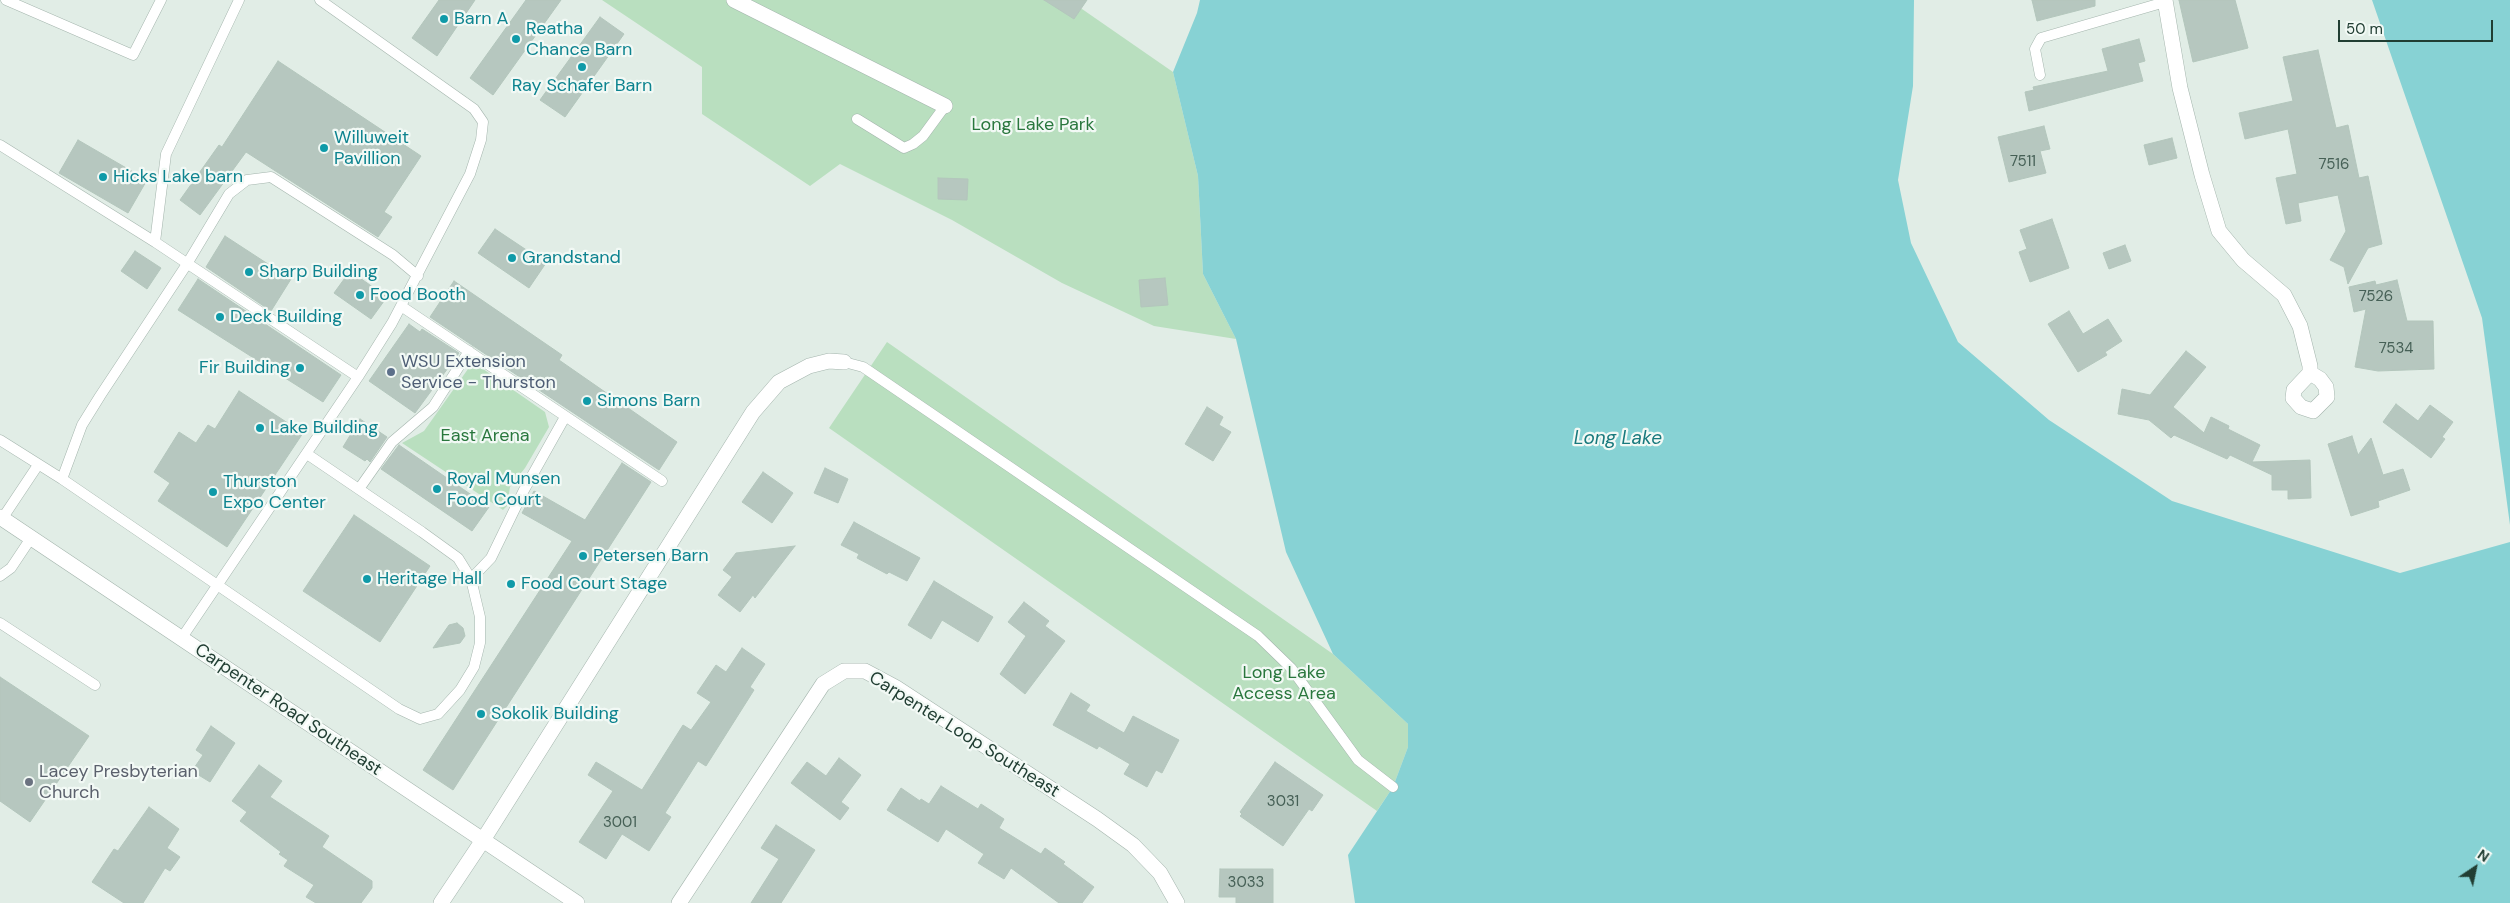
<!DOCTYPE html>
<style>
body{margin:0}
#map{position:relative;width:2510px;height:903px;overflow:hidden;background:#e1ede6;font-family:"DM Sans",sans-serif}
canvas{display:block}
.north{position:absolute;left:2450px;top:843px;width:50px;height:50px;-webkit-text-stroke:4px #f2f9f5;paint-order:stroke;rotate:34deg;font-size:14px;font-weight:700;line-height:20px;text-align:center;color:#213e33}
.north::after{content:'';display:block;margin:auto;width:18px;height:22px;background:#213e33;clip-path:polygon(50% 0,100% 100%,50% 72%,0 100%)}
.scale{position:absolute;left:2338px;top:20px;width:155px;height:22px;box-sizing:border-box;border:2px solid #213e33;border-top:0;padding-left:6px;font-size:15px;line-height:18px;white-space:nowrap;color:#213e33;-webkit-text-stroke:4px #f2f9f5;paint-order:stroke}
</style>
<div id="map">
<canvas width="2510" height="903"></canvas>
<div class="north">N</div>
<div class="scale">50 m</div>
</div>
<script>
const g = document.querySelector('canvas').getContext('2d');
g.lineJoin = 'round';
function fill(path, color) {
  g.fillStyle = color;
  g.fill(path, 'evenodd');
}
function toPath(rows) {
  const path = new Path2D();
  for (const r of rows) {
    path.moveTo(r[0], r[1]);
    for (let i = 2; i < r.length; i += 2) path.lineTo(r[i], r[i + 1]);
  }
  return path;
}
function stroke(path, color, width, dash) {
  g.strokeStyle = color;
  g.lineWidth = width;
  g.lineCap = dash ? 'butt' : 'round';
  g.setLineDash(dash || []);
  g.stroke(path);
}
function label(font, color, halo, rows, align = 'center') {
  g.font = font + ' "DM Sans",sans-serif';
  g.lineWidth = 4.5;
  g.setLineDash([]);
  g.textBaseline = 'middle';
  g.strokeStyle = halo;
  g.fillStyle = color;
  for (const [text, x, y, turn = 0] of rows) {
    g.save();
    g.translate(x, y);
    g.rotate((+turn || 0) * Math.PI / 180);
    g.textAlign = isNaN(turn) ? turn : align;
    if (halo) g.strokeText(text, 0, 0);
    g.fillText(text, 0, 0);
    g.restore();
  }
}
const green = toPath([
 [602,0,1069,0,1173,72,1198,176,1203,274,1236,339,1154,326,1062,283,952,220,840,164,810,186,702,114,702,67],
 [887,342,1333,654,1408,724,1408,747,1393,787,1377,811,829,428],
 [476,367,483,369,545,412,549,427,525,468,510,487,507,506,503,510,402,443,424,431,468,369]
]);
const water = toPath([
 [1200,0,1914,0,1913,86,1898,180,1911,243,1958,342,2049,420,2172,501,2400,573,2510,542,2510,903,1355,903,1348,855,1393,787,1408,747,1408,724,1333,654,1286,552,1236,339,1203,274,1198,176,1173,72,1197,13],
 [2372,0,2510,0,2510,525,2482,318]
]);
const building = toPath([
 [439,0,475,0,437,56,412,38,439,0],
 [526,0,561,0,493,95,470,78,526,0],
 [1044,0,1087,0,1074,19,1044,0],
 [2032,0,2095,0,2095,6,2037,21,2032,0],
 [2179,0,2235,0,2248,48,2193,62,2179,0],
 [600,17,624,34,565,117,540,100,600,17],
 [2139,39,2145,61,2138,63,2143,81,2029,111,2025,92,2034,90,2033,87,2108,71,2102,49,2139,39],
 [2318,50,2336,128,2348,125,2359,178,2368,176,2382,244,2368,248,2348,284,2344,267,2330,260,2346,231,2338,195,2298,203,2301,221,2286,224,2276,178,2297,174,2288,129,2245,139,2239,113,2293,101,2283,57,2318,50],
 [278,61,421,156,384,212,392,217,378,237,246,152,200,215,180,200,219,145,222,147,278,61],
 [2044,126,2050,149,2040,151,2046,173,2009,182,1998,137,2044,126],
 [2172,138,2177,158,2149,165,2144,145,2172,138],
 [78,140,147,180,128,213,59,173,78,140],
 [938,178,968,179,967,200,938,199,938,178],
 [2052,219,2069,268,2030,282,2019,252,2027,249,2020,230,2052,219],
 [495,229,546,263,529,288,478,253,495,229],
 [225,236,291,279,271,311,206,267,225,236],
 [2125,245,2131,261,2109,269,2103,253,2125,245],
 [135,251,161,268,147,289,121,271,135,251],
 [350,271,387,297,371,319,334,293,350,271],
 [1165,278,1168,305,1141,307,1139,280,1165,278],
 [198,279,341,375,323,402,178,310,198,279],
 [2397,280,2407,321,2433,321,2434,369,2378,371,2355,367,2366,309,2354,312,2349,287,2375,281,2376,285,2397,280],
 [454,281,562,355,559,360,677,442,659,470,430,317,454,281],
 [2069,311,2083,334,2108,319,2122,341,2105,352,2107,355,2078,372,2048,324,2069,311],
 [409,324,420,332,422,329,459,353,415,413,369,381,409,324],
 [2186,351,2206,367,2173,407,2204,433,2211,417,2229,426,2228,429,2260,445,2252,462,2310,460,2311,498,2288,499,2288,490,2272,490,2272,475,2230,455,2227,459,2174,435,2171,438,2149,420,2118,414,2122,389,2150,395,2186,351],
 [239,391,303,433,227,547,158,501,170,483,154,472,179,432,196,443,208,425,215,429,239,391],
 [2396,404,2418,421,2430,405,2453,422,2442,437,2445,439,2431,458,2383,422,2396,404],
 [1207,407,1223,417,1219,425,1231,432,1213,461,1185,444,1207,407],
 [360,419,387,437,370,462,367,459,365,461,343,447,360,419],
 [2352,436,2358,455,2371,438,2383,475,2403,469,2410,490,2378,501,2379,507,2351,516,2328,444,2352,436],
 [399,445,489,507,472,531,381,469,399,445],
 [622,463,651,482,453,790,423,770,572,541,522,513,534,491,585,520,622,463],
 [825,468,848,479,838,503,814,493,825,468],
 [763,472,793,493,772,523,742,502,763,472],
 [354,515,430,566,380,642,303,591,354,515],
 [854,522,920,558,907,581,889,572,887,574,857,558,859,554,841,545,854,522],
 [795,546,755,598,753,595,740,612,718,595,732,577,723,570,736,553,795,546],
 [934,581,993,617,978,642,942,620,931,639,908,625,934,581],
 [1024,602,1049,621,1045,626,1065,641,1025,694,1000,674,1026,636,1008,622,1024,602],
 [457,623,463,628,465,636,460,643,433,648,449,625,457,623],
 [742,648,765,664,750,687,754,690,706,766,698,761,665,813,671,817,649,851,622,834,606,859,579,842,613,791,588,775,596,762,642,790,683,725,691,730,711,702,697,693,716,665,726,672,742,648],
 [0,677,89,736,30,822,0,801,0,677],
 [1071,693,1090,705,1086,711,1124,733,1133,716,1179,740,1162,773,1156,770,1147,787,1124,774,1130,764,1099,746,1097,749,1053,725,1071,693],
 [211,726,235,743,210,782,192,771,203,755,196,750,211,726],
 [839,758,861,775,841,802,849,808,840,820,791,783,807,762,826,776,839,758],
 [1275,762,1323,795,1312,811,1309,809,1283,846,1240,816,1242,814,1240,812,1275,762],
 [259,765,282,781,270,797,329,836,322,847,372,881,372,888,361,903,316,903,306,897,314,885,284,866,288,860,279,854,281,852,240,821,247,812,232,801,259,765],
 [941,786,978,809,981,804,1004,819,999,828,1041,854,1045,848,1065,862,1063,864,1094,887,1082,903,1059,903,1011,868,1004,879,978,863,984,854,946,829,938,842,887,810,901,788,920,801,921,799,929,804,941,786],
 [149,807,179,829,167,848,180,857,170,871,165,868,143,903,124,903,92,882,114,849,118,851,149,807],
 [776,825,815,850,781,903,751,903,779,859,761,848,776,825],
 [1220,869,1273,869,1273,903,1236,903,1236,897,1219,897,1220,869]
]);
const service = toPath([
 [6,0,133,55,161,0],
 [2040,75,2035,49,2041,38,2165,2],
 [857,119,904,148,913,144,923,136,945,106],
 [0,145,155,242,358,377],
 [155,242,166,154,239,0],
 [401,306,662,481],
 [844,362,863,367,1258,636,1291,668,1358,760,1393,787],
 [0,440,62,479,399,709,420,719,438,714,460,690,474,667,480,643,480,617,471,579,458,558,422,532,307,454],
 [62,479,82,425,100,396,187,264,229,194,247,180,271,177,393,255,418,276],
 [359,489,392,442,433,407,469,351],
 [2,519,38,465],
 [0,576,11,568,31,538],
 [471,579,491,558,524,490,565,417],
 [0,623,95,685],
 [181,639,358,377,392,323,470,174,481,140,483,122,474,109,320,0]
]);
const minor = toPath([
 [734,0,945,106],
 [2165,0,2180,88,2202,175,2219,231,2243,260,2284,295,2300,326,2310,366,2310,373,2294,390,2293,398,2301,407,2313,411,2327,397,2326,387,2320,379,2310,373],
 [441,903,483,840,753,412,779,382,809,366,829,361,844,362],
 [679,903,823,684,844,671,865,671,895,687,1097,819,1133,845,1160,873,1177,903]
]);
const tertiary = toPath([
 [0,517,577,903]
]);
const markers = [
 [444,19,5,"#0f9aa8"],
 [516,39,5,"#0f9aa8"],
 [582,67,5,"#0f9aa8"],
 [324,148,5,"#0f9aa8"],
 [103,177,5,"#0f9aa8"],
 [512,258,5,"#0f9aa8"],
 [249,272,5,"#0f9aa8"],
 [360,295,5,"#0f9aa8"],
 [220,317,5,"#0f9aa8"],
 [300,368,5,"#0f9aa8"],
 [391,372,5,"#5c6f8a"],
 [587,401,5,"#0f9aa8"],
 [260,428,5,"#0f9aa8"],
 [437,489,5,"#0f9aa8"],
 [213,492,5,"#0f9aa8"],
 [583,556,5,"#0f9aa8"],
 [367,579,5,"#0f9aa8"],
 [511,584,5,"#0f9aa8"],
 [481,714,5,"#0f9aa8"],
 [29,782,5,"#6b7280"]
];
const numberNames = [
 ["7511",2023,162],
 ["7516",2334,165],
 ["7526",2376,297],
 ["7534",2396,349],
 ["3031",1283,802],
 ["3001",620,823],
 ["3033",1246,883]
];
const cultureNames = [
 ["Barn A",454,19],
 ["Reatha",526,29],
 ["Chance Barn",526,50],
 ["Ray Schafer Barn",582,86,"center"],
 ["Willuweit",334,138],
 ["Pavillion",334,159],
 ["Hicks Lake barn",113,177],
 ["Grandstand",522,258],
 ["Sharp Building",259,272],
 ["Food Booth",370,295],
 ["Deck Building",230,317],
 ["Fir Building",290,368,"right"],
 ["Simons Barn",597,401],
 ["Lake Building",270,428],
 ["Royal Munsen",447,479],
 ["Food Court",447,500],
 ["Thurston",223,482],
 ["Expo Center",223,503],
 ["Petersen Barn",593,556],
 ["Heritage Hall",377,579],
 ["Food Court Stage",521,584],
 ["Sokolik Building",491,714]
];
const parkNames = [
 ["Long Lake Park",1033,125],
 ["East Arena",485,436],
 ["Long Lake",1284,673],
 ["Access Area",1284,694]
];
const serviceNames = [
 ["WSU Extension",401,362],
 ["Service - Thurston",401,383]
];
const streetNames = [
 ["Carpenter Road Southeast",288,710,34],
 ["Carpenter Loop Southeast",964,735,32]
];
const worshipNames = [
 ["Lacey Presbyterian",39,772],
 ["Church",39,793]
];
const waterNames = [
 ["Long Lake",1618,439]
];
fill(green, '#b9dfbf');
fill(water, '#87d2d4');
fill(building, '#b6c7bf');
stroke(building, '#b3c6bc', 1);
stroke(service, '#a4b5ad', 11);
stroke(minor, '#a4b5ad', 16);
stroke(tertiary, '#a4b5ad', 16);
stroke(service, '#fff', 10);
stroke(minor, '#fff', 15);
stroke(tertiary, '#fff', 15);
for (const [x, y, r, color] of markers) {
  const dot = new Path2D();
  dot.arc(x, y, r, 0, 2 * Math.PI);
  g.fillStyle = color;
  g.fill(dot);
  stroke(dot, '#f2f9f5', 2);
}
label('15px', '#466056', null, numberNames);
label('18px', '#0d838f', '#f2f9f5', cultureNames, 'left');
label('18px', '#29773d', '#f2f9f5', parkNames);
label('18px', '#4e5e75', '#f2f9f5', serviceNames, 'left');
label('18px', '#213e33', '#f2f9f5', streetNames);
label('18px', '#5b616d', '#f2f9f5', worshipNames, 'left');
label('italic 19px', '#18797d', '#f2f9f5', waterNames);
</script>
